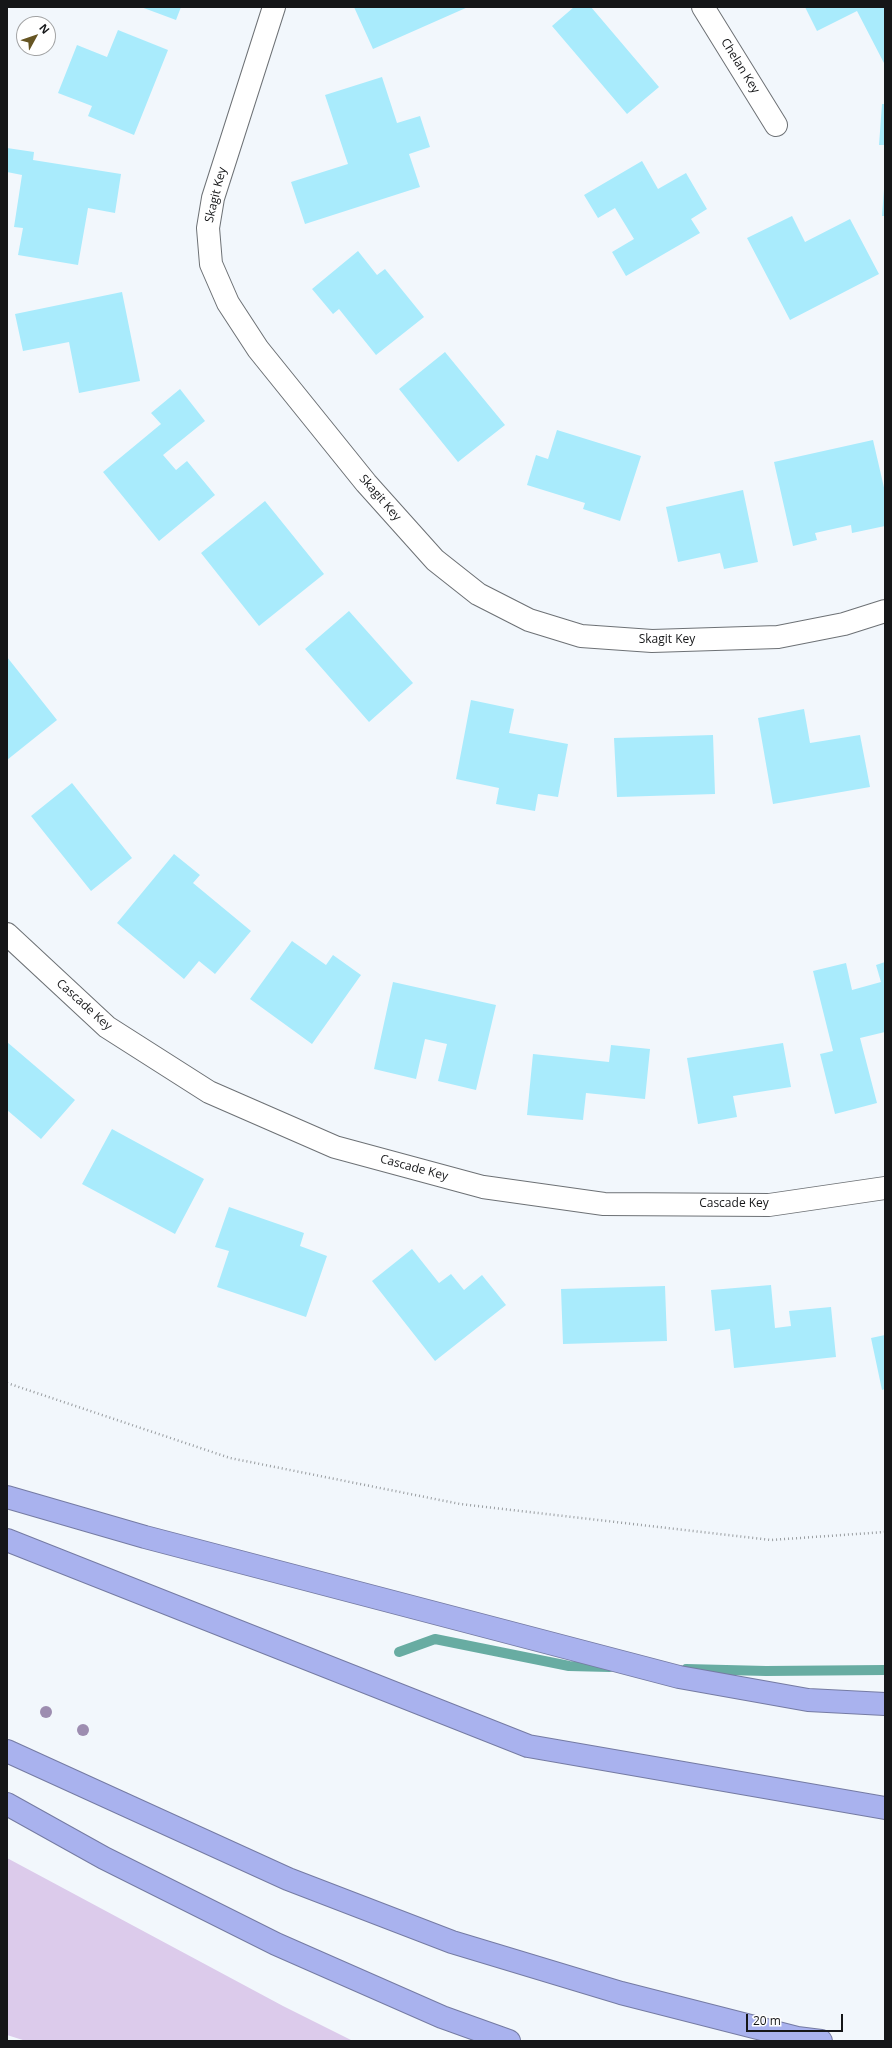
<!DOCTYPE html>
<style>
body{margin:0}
#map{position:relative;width:892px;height:2048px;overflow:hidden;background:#f2f7fc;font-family:"Open Sans",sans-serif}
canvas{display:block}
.frame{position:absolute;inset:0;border:8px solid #151618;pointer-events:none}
.north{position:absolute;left:16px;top:16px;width:40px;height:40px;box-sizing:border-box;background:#fff;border:1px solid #a1a2a3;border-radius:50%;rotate:50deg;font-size:11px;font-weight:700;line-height:16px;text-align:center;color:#151618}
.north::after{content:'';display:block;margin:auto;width:14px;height:18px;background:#665523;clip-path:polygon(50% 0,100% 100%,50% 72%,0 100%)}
.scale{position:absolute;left:746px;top:2014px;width:97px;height:18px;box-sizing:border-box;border:2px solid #151618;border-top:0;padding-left:5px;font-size:12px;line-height:14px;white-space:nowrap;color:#151618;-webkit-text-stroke:3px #fff;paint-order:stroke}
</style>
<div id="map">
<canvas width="892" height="2048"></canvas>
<div class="frame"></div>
<div class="north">N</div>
<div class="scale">20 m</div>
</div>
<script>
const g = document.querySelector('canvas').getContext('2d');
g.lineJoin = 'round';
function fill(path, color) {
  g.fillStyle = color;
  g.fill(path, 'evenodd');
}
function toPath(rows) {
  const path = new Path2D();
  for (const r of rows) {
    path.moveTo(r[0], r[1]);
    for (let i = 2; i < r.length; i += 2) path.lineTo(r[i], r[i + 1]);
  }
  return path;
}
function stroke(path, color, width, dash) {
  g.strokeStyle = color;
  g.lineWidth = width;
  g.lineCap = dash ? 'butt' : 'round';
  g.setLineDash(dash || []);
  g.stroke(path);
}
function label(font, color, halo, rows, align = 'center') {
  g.font = font + ' "Open Sans",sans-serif';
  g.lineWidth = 3.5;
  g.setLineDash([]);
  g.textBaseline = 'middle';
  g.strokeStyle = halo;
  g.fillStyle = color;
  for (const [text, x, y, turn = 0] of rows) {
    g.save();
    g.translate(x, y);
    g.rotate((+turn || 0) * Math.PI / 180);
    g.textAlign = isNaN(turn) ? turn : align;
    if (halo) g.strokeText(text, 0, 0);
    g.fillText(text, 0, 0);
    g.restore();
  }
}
const green = toPath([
 [7,1858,283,2006,353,2041,26,2041,7,2035]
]);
const stream = toPath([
 [399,1652,435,1639,569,1666,610,1667],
 [686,1669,766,1671,885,1670]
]);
const building = toPath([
 [141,7,181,7,176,20],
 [354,7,468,7,373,49],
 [574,7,591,7,659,87,627,114,552,26],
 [805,7,885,7,885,65,857,11,817,31],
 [118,30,168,50,134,135,88,116,92,106,58,93,77,45,107,57],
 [382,77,397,123,420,116,430,147,409,154,420,187,305,224,291,182,348,164,325,95],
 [882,104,885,104,885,145,879,145],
 [7,148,34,152,33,160,121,174,115,213,88,208,78,265,18,255,23,228,14,227,22,175,7,172],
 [642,161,658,189,686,173,707,209,691,219,700,233,626,276,612,252,634,239,615,208,598,218,584,195],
 [884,189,885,189,885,216,882,216],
 [792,216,805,242,850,219,879,274,790,320,747,238],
 [358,251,377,275,385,269,424,317,376,355,339,309,333,314,312,289],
 [122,292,140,381,79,393,69,342,23,351,15,314],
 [445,352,505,425,458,462,399,389],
 [180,389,205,421,163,455,176,470,187,461,215,495,159,541,103,472,161,424,151,413],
 [557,430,641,456,620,521,583,509,585,503,527,485,536,455,548,459],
 [873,440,885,492,885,526,852,533,851,525,815,533,817,540,793,546,774,462],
 [743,490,758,562,724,569,720,553,678,562,666,507],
 [265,501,324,574,259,626,201,553],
 [349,611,413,683,369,722,305,649],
 [7,657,57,720,7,760],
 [471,700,514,709,509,733,568,744,558,797,538,794,535,811,496,804,499,788,456,779],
 [804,709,810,743,860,735,870,787,773,804,758,718],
 [713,735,715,794,617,797,614,738],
 [72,783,132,858,91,891,31,816],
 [174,854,200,875,193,883,251,931,215,974,199,961,184,979,117,923],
 [292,941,326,965,333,955,361,975,312,1044,250,999],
 [885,962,885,1032,860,1038,877,1103,835,1114,820,1054,833,1051,813,971,846,963,852,990,881,982,876,965],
 [393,982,496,1005,476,1090,438,1081,447,1044,425,1039,416,1079,374,1069],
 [7,1042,75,1100,41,1139,7,1110],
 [783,1043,791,1087,733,1096,737,1117,698,1124,687,1058],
 [611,1045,650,1049,645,1099,586,1093,583,1120,527,1115,533,1054,609,1062],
 [112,1129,204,1179,175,1234,82,1184],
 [229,1207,304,1233,300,1246,327,1256,306,1317,217,1287,229,1251,215,1247],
 [412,1249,439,1283,451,1274,464,1290,482,1275,506,1305,435,1361,372,1281],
 [771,1285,775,1328,791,1326,789,1311,831,1307,836,1357,734,1368,730,1329,715,1331,711,1290],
 [665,1286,667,1341,563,1344,561,1289],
 [885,1335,885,1389,882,1390,871,1338]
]);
const path = toPath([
 [7,1383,230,1458,460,1504,771,1540,885,1532]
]);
const minor = toPath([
 [274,7,213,198,208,228,211,264,228,303,258,349,366,483,435,560,478,594,529,620,581,636,652,641,778,637,844,624,885,611],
 [703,7,776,125],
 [7,934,107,1027,209,1092,335,1147,483,1187,604,1204,769,1205,885,1188]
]);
const highway = toPath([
 [7,1497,145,1537,679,1677,808,1700,885,1704],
 [7,1540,528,1746,885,1808],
 [7,1751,288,1879,452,1942,621,1993,797,2038,821,2041],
 [7,1804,104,1858,276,1944,442,2017,509,2041]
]);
const trees = [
 [46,1712],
 [83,1730]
];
const streetNames = [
 ["Chelan Key",740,66,58],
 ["Skagit Key",216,195,-76],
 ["Skagit Key",380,498,49],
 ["Skagit Key",667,640],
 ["Cascade Key",84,1005,42],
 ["Cascade Key",414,1168,15],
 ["Cascade Key",734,1204]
];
fill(green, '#dccbeb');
stroke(stream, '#68aca2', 10);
fill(building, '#a9ebfc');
stroke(minor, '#6d7175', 24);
stroke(highway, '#757ba3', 24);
stroke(path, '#999da0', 2.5, [1, 3]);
stroke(minor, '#fff', 22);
stroke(highway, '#a9b2ee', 22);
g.fillStyle = '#9d8db0';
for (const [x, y] of trees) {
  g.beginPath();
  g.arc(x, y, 6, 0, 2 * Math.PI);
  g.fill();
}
label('12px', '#151618', '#fff', streetNames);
</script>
